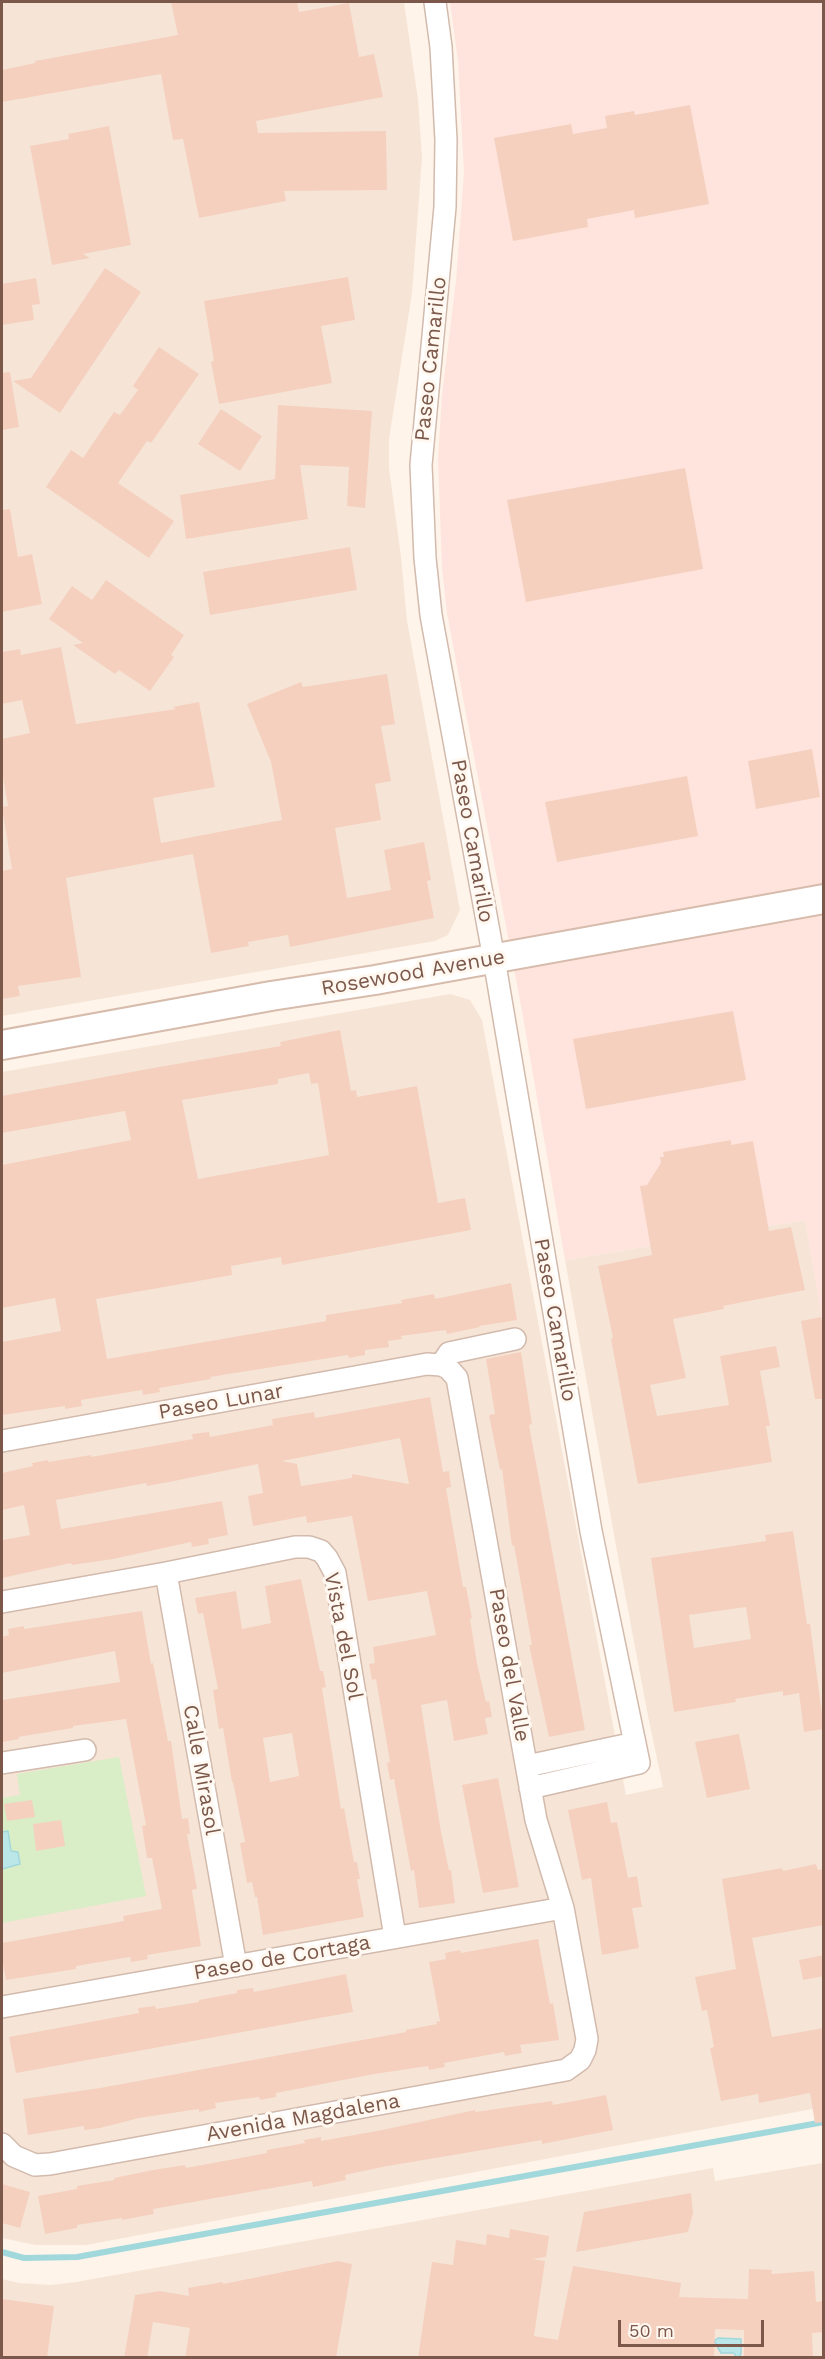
<!DOCTYPE html>
<style>
body{margin:0}
#map{position:relative;width:825px;height:2359px;overflow:hidden;background:#fef4ea;font-family:"Work Sans",sans-serif}
canvas{display:block}
.frame{position:absolute;inset:0;border:3px solid #7b584a;pointer-events:none}
.scale{position:absolute;left:618px;top:2320px;width:146px;height:27px;box-sizing:border-box;border:3px solid #7b584a;border-top:0;padding-left:8px;font-size:18px;line-height:21px;white-space:nowrap;color:#7b584a;-webkit-text-stroke:4px #fff8f1;paint-order:stroke}
</style>
<div id="map">
<canvas width="825" height="2359"></canvas>
<div class="frame"></div>
<div class="scale">50 m</div>
</div>
<script>
const g = document.querySelector('canvas').getContext('2d');
g.lineJoin = 'round';
function fill(path, color) {
  g.fillStyle = color;
  g.fill(path, 'evenodd');
}
function toPath(rows) {
  const path = new Path2D();
  for (const r of rows) {
    path.moveTo(r[0], r[1]);
    for (let i = 2; i < r.length; i += 2) path.lineTo(r[i], r[i + 1]);
  }
  return path;
}
function stroke(path, color, width, dash) {
  g.strokeStyle = color;
  g.lineWidth = width;
  g.lineCap = dash ? 'butt' : 'round';
  g.setLineDash(dash || []);
  g.stroke(path);
}
function label(font, color, halo, rows, align = 'center') {
  g.font = font + ' "Work Sans",sans-serif';
  g.lineWidth = 6;
  g.setLineDash([]);
  g.textBaseline = 'middle';
  g.strokeStyle = halo;
  g.fillStyle = color;
  for (const [text, x, y, turn = 0] of rows) {
    g.save();
    g.translate(x, y);
    g.rotate((+turn || 0) * Math.PI / 180);
    g.textAlign = isNaN(turn) ? turn : align;
    if (halo) g.strokeText(text, 0, 0);
    g.fillText(text, 0, 0);
    g.restore();
  }
}
const residential = toPath([
 [2,2,404,2,418,100,422,157,412,293,389,439,389,468,401,557,407,621,460,910,448,935,435,941,2,1016],
 [450,994,470,1000,482,1020,626,1795,663,1787,648,1716,616,1546,565,1260,805,1220,824,1326,823,2107,86,2245,35,2245,2,2238,2,1072],
 [823,2163,823,2357,2,2358,2,2279,19,2283,51,2285,76,2282,713,2168,715,2181]
]);
const commercial = toPath([
 [450,2,823,2,823,1326,805,1220,565,1260,522,1011,447,613,442,568,438,458,442,395,456,281,464,172,458,61]
]);
const green = toPath([
 [119,1757,146,1896,2,1923,2,1798,20,1795,17,1774]
]);
const water = toPath([
 [8,1831,11,1851,18,1852,20,1864,2,1869,2,1832,8,1831],
 [718,2338,741,2339,741,2354,739,2357,736,2357,734,2353,721,2353,714,2341,718,2338]
]);
const stream = toPath([
 [2,2252,24,2258,77,2257,824,2122]
]);
const building = toPath([
 [171,2,297,2,299,12,349,3,359,57,374,54,383,97,256,121,258,133,386,131,387,190,284,191,286,201,199,218,183,139,173,140,161,74,2,102,2,70,35,63,35,61,178,35],
 [690,105,709,204,635,218,634,210,587,219,588,227,513,241,494,138,571,124,573,134,607,128,605,116,634,111,635,115],
 [109,126,131,245,83,254,90,258,52,265,30,146,69,139,68,134],
 [105,268,141,292,60,413,13,381,31,378],
 [348,277,355,320,321,326,332,383,219,404,211,362,214,361,204,301],
 [36,278,40,304,32,305,34,320,2,325,2,284],
 [159,347,199,374,151,443,147,441,118,483,174,521,149,558,46,487,71,450,83,458,114,412,120,415,138,390,133,386],
 [10,372,19,427,2,430,2,373],
 [278,405,372,411,365,508,347,506,349,467,300,465,308,519,186,539,180,495,275,479],
 [221,409,262,436,240,471,198,444],
 [685,468,703,569,526,602,507,500],
 [10,509,18,557,32,554,42,604,2,612,2,510],
 [350,547,357,590,210,615,203,572],
 [106,580,184,635,171,655,174,657,150,691,119,670,115,674,73,645,83,643,49,619,72,586,92,600],
 [61,647,76,724,176,709,173,707,199,702,215,787,153,798,161,843,282,820,271,762,247,704,301,682,303,687,387,674,395,724,381,726,391,781,375,784,381,820,335,828,347,898,391,890,384,850,424,842,431,880,427,881,434,918,290,947,288,935,248,942,249,946,211,953,193,854,66,878,81,977,18,986,20,996,2,999,2,871,12,869,2,807,8,806,2,771,2,739,30,733,22,700,2,704,2,652,20,649,21,655],
 [812,749,820,797,756,809,748,761],
 [687,776,698,836,557,862,545,802],
 [733,1011,746,1080,586,1109,573,1039],
 [340,1030,351,1091,356,1090,357,1097,417,1086,438,1203,465,1198,471,1230,282,1265,281,1257,231,1266,232,1275,96,1299,107,1359,326,1321,326,1315,402,1303,401,1300,434,1294,435,1299,511,1283,517,1320,479,1326,480,1327,447,1334,446,1330,401,1336,402,1339,388,1341,389,1347,365,1350,365,1355,349,1358,348,1355,210,1377,211,1379,159,1388,160,1392,143,1395,142,1390,81,1400,82,1406,65,1409,65,1406,2,1415,2,1342,61,1331,55,1298,2,1308,2,1165,131,1140,125,1111,2,1133,2,1096,153,1068,281,1046,280,1042],
 [309,1073,311,1084,318,1083,329,1155,198,1179,182,1100,278,1084,278,1079],
 [731,1140,731,1145,753,1141,769,1231,791,1227,805,1290,723,1306,724,1309,673,1319,686,1378,650,1385,657,1416,729,1405,720,1356,776,1346,780,1367,760,1371,770,1426,766,1426,772,1462,638,1484,611,1339,613,1338,598,1266,652,1255,640,1186,647,1185,661,1163,660,1157,664,1157,663,1152],
 [821,1317,824,1330,824,1399,815,1399,801,1321],
 [521,1352,532,1424,529,1425,585,1730,549,1737,529,1645,532,1645,514,1545,512,1546,502,1469,500,1470,489,1415,495,1414,486,1359],
 [430,1397,443,1472,449,1471,451,1487,446,1488,463,1587,466,1587,472,1618,470,1619,477,1663,486,1702,489,1701,492,1717,485,1718,488,1734,454,1741,447,1700,421,1705,441,1832,449,1870,451,1870,455,1903,419,1908,414,1870,411,1871,394,1779,390,1780,387,1763,390,1762,376,1679,372,1680,369,1664,375,1663,373,1647,436,1635,427,1591,368,1601,352,1516,307,1523,306,1516,253,1526,248,1496,263,1493,258,1464,169,1482,147,1486,146,1483,56,1500,61,1529,222,1501,228,1535,208,1539,209,1544,192,1547,191,1542,113,1559,72,1565,71,1563,2,1578,2,1540,30,1535,24,1505,2,1510,2,1473,33,1466,32,1463,48,1460,48,1462,91,1455,91,1457,193,1439,192,1434,209,1432,210,1437,273,1425,272,1419,314,1412,315,1418],
 [400,1438,409,1484,352,1474,352,1478,301,1486,297,1464,282,1461],
 [793,1531,807,1624,810,1624,824,1729,804,1732,799,1693,783,1696,783,1691,735,1699,736,1702,674,1712,651,1558,766,1541,765,1535],
 [746,1607,751,1639,694,1648,689,1615],
 [301,1579,320,1671,323,1671,326,1687,322,1688,341,1809,344,1808,354,1862,357,1862,360,1879,357,1879,364,1917,263,1935,257,1897,255,1897,252,1882,247,1883,240,1843,245,1842,233,1782,232,1782,223,1728,219,1729,213,1690,218,1689,203,1613,198,1614,195,1598,236,1591,242,1629,271,1623,265,1586],
 [292,1733,299,1776,270,1782,263,1738],
 [142,1611,151,1664,153,1663,168,1741,171,1741,182,1819,188,1818,190,1834,187,1834,197,1889,192,1890,201,1946,147,1955,148,1959,131,1962,130,1957,76,1966,76,1969,6,1980,2,1958,2,1943,124,1921,123,1916,162,1909,152,1858,147,1858,142,1826,146,1825,126,1719,73,1726,73,1728,18,1737,19,1739,3,1742,2,1733,2,1700,120,1682,115,1651,2,1673,2,1637,9,1635,8,1629,24,1626,24,1629],
 [739,1734,750,1789,707,1798,695,1742],
 [498,1778,519,1887,483,1893,462,1785],
 [32,1800,35,1817,7,1821,4,1804],
 [607,1802,611,1823,617,1822,628,1878,637,1876,642,1907,632,1908,639,1948,602,1955,591,1878,582,1880,568,1810],
 [61,1820,65,1846,36,1851,33,1824],
 [816,1864,818,1870,824,1869,824,1925,752,1938,772,2037,824,2028,824,2122,815,2123,810,2093,759,2103,758,2094,721,2101,710,2048,714,2047,707,2010,702,2011,695,1977,736,1969,722,1879,782,1868,783,1871],
 [538,1939,550,2004,553,2003,559,2040,520,2045,522,2053,505,2056,504,2052,444,2063,445,2067,429,2070,428,2066,374,2074,276,2093,276,2097,260,2100,259,2097,215,2103,216,2108,199,2112,199,2109,139,2118,100,2128,84,2130,84,2126,28,2135,23,2099,100,2088,406,2032,406,2030,437,2024,436,2022,440,2021,429,1962,446,1959,445,1953,460,1950,461,1953],
 [824,1955,824,1976,803,1980,799,1960],
 [346,1974,353,2012,16,2073,9,2037,139,2013,138,2008,155,2006,156,2009,199,2002,199,2000,237,1993,237,1990,253,1988,254,1992],
 [606,2095,613,2130,542,2144,542,2140,382,2167,345,2175,346,2180,313,2187,312,2181,153,2209,154,2214,122,2220,122,2218,77,2225,77,2228,45,2234,38,2196,77,2189,77,2186,114,2180,114,2178,153,2170,185,2165,186,2168,267,2153,267,2150,305,2143,304,2140,321,2137,321,2141,382,2130,475,2110,475,2112,552,2101,553,2105],
 [2,2184,30,2192,20,2228,2,2223],
 [691,2193,693,2213,688,2232,576,2252,584,2212],
 [510,2229,549,2236,546,2257,532,2259,545,2261,534,2336,558,2340,573,2266,681,2283,679,2297,748,2299,749,2269,772,2270,771,2274,814,2271,816,2302,824,2301,824,2332,812,2333,813,2358,744,2358,744,2330,715,2329,714,2358,418,2358,432,2262,453,2265,456,2240,486,2245,487,2234,509,2238],
 [338,2261,352,2264,336,2358,185,2358,190,2328,153,2322,147,2358,124,2358,135,2295,160,2291,189,2296,188,2288,223,2282,223,2284],
 [2,2299,54,2306,47,2358,2,2358]
]);
const minor = toPath([
 [435,2,441,47,446,140,445,207,421,465,425,558,431,615,494,959,591,1531,639,1763,530,1788],
 [441,1365,449,1353,515,1339],
 [2,1441,427,1364,441,1365,448,1368,457,1378,536,1820,563,1908,587,2039,585,2050,580,2060,566,2070,50,2164,35,2165,14,2156,2,2144],
 [166,1573,236,1966],
 [2,1602,166,1573,295,1547,309,1547,321,1551,327,1558,335,1573,395,1937],
 [2,1763,85,1750],
 [527,1766,635,1743],
 [2,2007,563,1908]
]);
const secondary = toPath([
 [2,1045,271,996,375,980,824,899]
]);
const streetNames = [
 ["Paseo Camarillo",431,359,-84],
 ["Paseo Camarillo",472,841,80],
 ["Rosewood Avenue",413,973,-10],
 ["Paseo Camarillo",555,1320,80],
 ["Paseo Lunar",221,1402,-10],
 ["Vista del Sol",343,1636,79],
 ["Paseo del Valle",509,1665,80],
 ["Calle Mirasol",201,1770,80],
 ["Paseo de Cortaga",282,1958,-10],
 ["Avenida Magdalena",303,2118,-10]
];
fill(residential, '#f6e5d7');
fill(commercial, '#fee4dd');
fill(green, '#d9edc6');
fill(water, '#bce7e9');
stroke(water, '#a1d8dc', 1.5);
stroke(stream, '#a1d8dc', 6);
fill(building, '#f5d0bf');
stroke(minor, '#d2baad', 24);
stroke(secondary, '#d7bcad', 32);
stroke(minor, '#fff', 21);
stroke(secondary, '#fff', 28);
label('21px', '#7b584a', '#fff8f1', streetNames);
</script>
